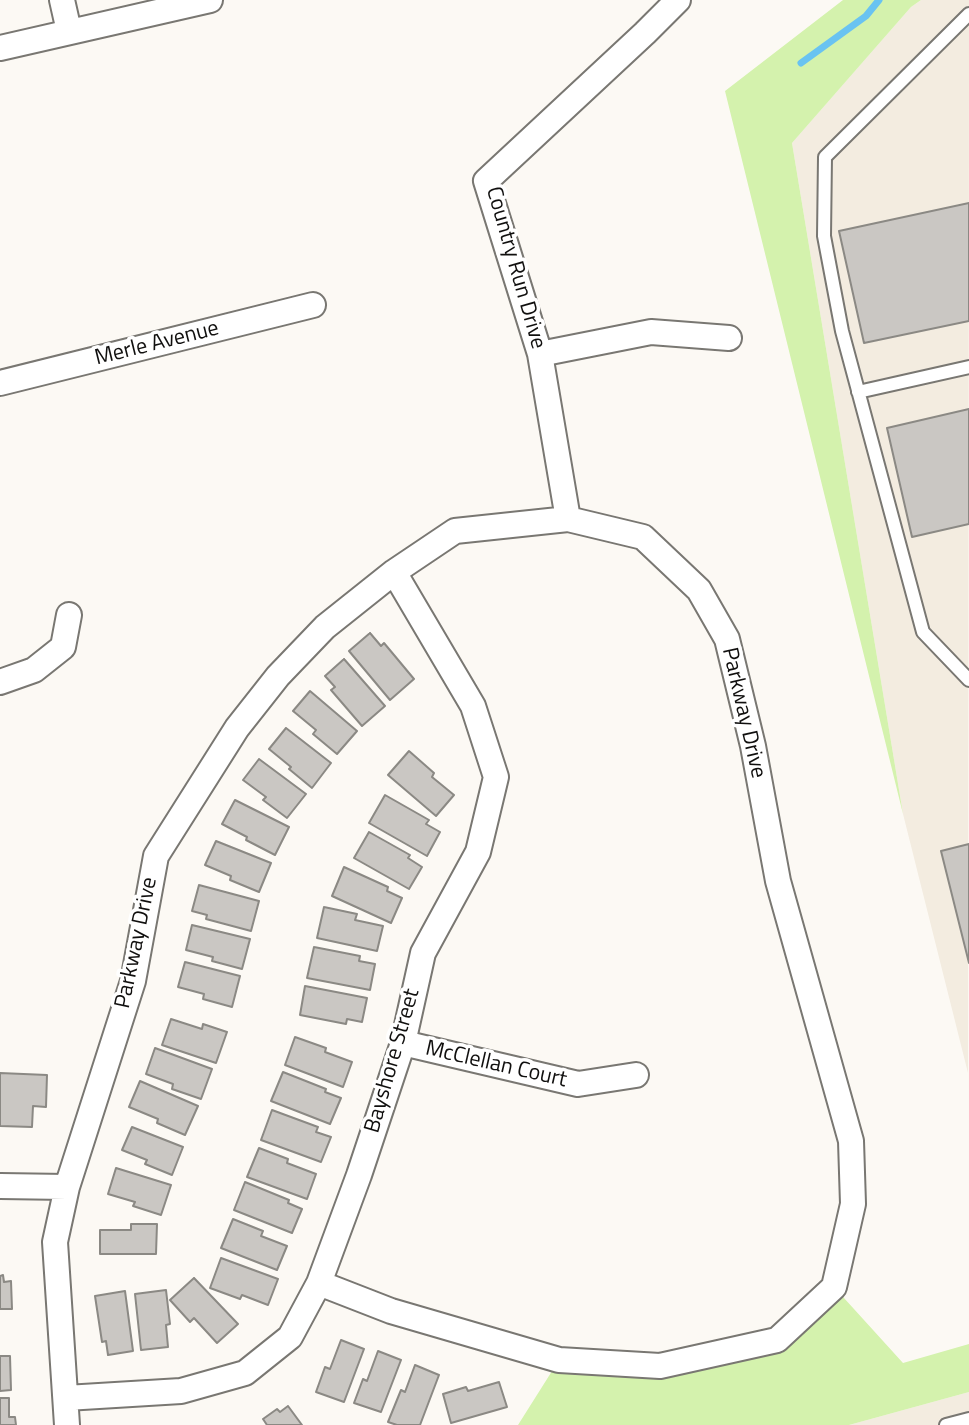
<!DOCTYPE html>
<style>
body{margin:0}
canvas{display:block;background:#fcf9f4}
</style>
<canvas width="969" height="1425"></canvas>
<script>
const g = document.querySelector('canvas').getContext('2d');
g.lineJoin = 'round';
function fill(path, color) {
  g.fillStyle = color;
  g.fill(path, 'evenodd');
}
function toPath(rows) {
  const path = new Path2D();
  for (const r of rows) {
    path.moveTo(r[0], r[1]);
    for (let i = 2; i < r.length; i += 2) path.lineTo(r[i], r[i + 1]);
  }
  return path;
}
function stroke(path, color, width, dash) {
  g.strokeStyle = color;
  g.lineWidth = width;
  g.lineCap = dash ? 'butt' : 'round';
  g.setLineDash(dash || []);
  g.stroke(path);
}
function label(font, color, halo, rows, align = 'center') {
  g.font = font + ' "Titillium Web",sans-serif';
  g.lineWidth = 7;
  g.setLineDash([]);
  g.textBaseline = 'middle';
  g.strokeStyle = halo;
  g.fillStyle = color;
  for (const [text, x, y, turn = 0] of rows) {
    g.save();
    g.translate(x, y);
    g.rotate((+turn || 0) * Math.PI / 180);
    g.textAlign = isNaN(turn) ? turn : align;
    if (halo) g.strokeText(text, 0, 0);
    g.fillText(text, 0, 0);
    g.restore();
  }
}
const built = toPath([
 [921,0,969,0,968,1073,903,814,792,143,911,7],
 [969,1392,969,1425,849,1425]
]);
const green = toPath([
 [843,0,921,0,911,7,792,143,903,814,725,91],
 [834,1287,903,1363,969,1344,969,1392,849,1425,518,1425,559,1360,660,1366,777,1340]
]);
const stream = toPath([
 [801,63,866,16,879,0]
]);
const building = toPath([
 [969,203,969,321,864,343,839,231,969,203],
 [969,409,969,524,912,537,887,428,969,409],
 [370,633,381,646,384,643,414,679,390,700,349,651,370,633],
 [344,659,385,706,362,726,331,690,335,687,325,676,344,659],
 [310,691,357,731,337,754,313,734,316,730,293,711,310,691],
 [286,728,331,763,312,788,289,769,291,767,269,749,286,728],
 [409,751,434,773,432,777,454,795,436,816,388,775,409,751],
 [259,759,306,794,287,818,263,800,266,797,243,780,259,759],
 [385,795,429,820,426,824,440,832,427,856,369,823,385,795],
 [235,800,289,827,275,855,246,840,247,837,222,824,235,800],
 [369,832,410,855,408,858,422,867,409,889,354,858,369,832],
 [216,841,271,863,259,892,230,880,231,876,205,865,216,841],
 [969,844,969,963,941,851,969,844],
 [344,867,388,887,387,891,402,898,391,923,332,896,344,867],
 [199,885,259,901,251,931,206,919,207,915,192,911,199,885],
 [324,907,357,914,355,920,383,926,377,951,317,938,324,907],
 [192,925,250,939,242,969,212,961,213,957,186,950,192,925],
 [314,947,360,956,359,961,375,964,370,990,307,978,314,947],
 [185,962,240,976,232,1007,203,999,204,994,178,987,185,962],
 [305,986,367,998,362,1022,347,1019,346,1024,300,1015,305,986],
 [171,1019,202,1029,203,1024,227,1032,216,1063,162,1045,171,1019],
 [295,1037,326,1048,325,1052,352,1062,343,1087,285,1065,295,1037],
 [155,1048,212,1069,201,1099,172,1089,173,1084,146,1074,155,1048],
 [283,1072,326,1089,325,1092,341,1098,330,1124,271,1101,283,1072],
 [0,1073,47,1075,46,1107,33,1106,32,1127,0,1126,0,1073],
 [140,1081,198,1106,185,1135,157,1123,158,1119,129,1107,140,1081],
 [272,1110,318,1127,316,1132,331,1137,321,1162,261,1140,272,1110],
 [132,1127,183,1147,172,1175,145,1164,147,1160,122,1150,132,1127],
 [259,1148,288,1159,287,1163,316,1174,307,1199,247,1177,259,1148],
 [116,1168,171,1185,161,1215,133,1206,135,1202,108,1194,116,1168],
 [245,1182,289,1200,288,1203,302,1209,292,1233,234,1210,245,1182],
 [233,1219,263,1231,261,1236,287,1246,277,1270,221,1248,233,1219],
 [131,1224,157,1224,156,1254,100,1254,100,1230,131,1230,131,1224],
 [221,1258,278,1279,268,1305,242,1295,240,1299,210,1288,221,1258],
 [3,1275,4,1282,11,1281,12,1309,0,1309,0,1276,3,1275],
 [194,1278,238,1324,217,1343,194,1318,190,1322,170,1300,194,1278],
 [166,1290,170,1324,166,1325,168,1347,141,1350,135,1294,166,1290],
 [125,1291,133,1351,108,1355,106,1341,102,1342,95,1296,125,1291],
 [341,1340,364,1349,344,1402,316,1392,325,1367,330,1369,341,1340],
 [378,1351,401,1360,381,1412,354,1403,363,1379,367,1381,378,1351],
 [0,1356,10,1356,11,1390,0,1391,0,1356],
 [415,1365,439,1375,420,1425,397,1425,388,1422,401,1390,405,1392,415,1365],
 [499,1382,507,1407,451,1423,443,1394,466,1387,468,1391,499,1382],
 [0,1398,9,1398,9,1417,15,1417,16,1425,0,1425,0,1398],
 [288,1406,302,1425,267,1425,263,1419,277,1409,280,1412,288,1406]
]);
const lane = toPath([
 [969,14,825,157,824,236,842,331,923,632,969,680],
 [858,392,969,367],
 [946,1425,969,1419]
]);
const street = toPath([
 [62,0,69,31],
 [0,48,210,0],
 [540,354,651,332,729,338],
 [0,383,313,305],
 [568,519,540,354,486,181,645,33,678,0],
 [0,682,34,670,63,647,69,615],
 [403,1043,578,1084,636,1075],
 [0,1186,67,1187],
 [66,1398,181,1391,245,1373,290,1337,319,1283,359,1175,403,1043,423,953,478,852,496,777,473,706,394,572],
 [67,1425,55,1242,67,1187,133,981,156,856,237,728,278,676,325,627,394,572,455,531,568,519,643,537,699,590,727,639,753,746,778,881,851,1141,853,1204,834,1287,777,1340,660,1366,559,1360,391,1311,319,1283]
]);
const streetNames = [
 ["Country Run Drive",515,268,74],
 ["Merle Avenue",157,344,-14],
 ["Parkway Drive",743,713,77],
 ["Parkway Drive",137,943,-78],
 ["Bayshore Street",393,1061,-74],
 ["McClellan Court",496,1065,13]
];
fill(built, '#f3ece0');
fill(green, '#d4f2ad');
stroke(stream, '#69c3f1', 7);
fill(building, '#cac7c3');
stroke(building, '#8b8984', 2);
stroke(lane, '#797772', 16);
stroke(street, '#797772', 28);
stroke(lane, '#fff', 12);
stroke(street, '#fff', 24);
label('22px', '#100f0e', '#fff', streetNames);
</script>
